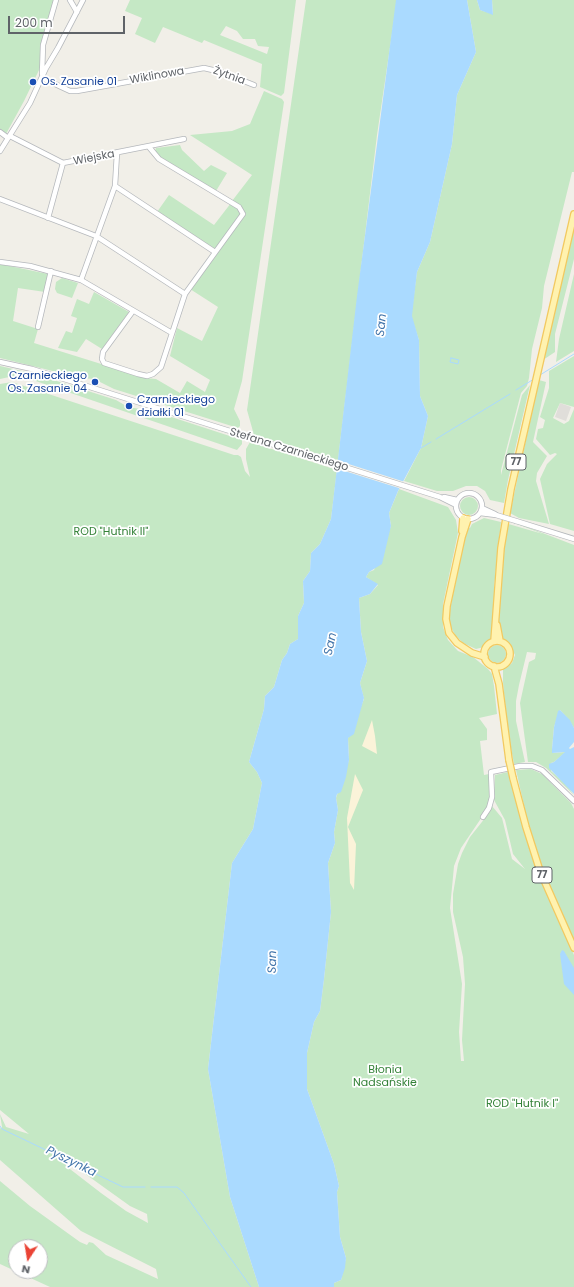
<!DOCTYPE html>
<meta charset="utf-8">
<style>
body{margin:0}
#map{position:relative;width:574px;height:1287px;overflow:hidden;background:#f1efe8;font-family:Poppins,sans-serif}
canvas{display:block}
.north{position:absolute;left:8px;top:1239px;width:40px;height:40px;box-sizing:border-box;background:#fff;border:1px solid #bfc1c3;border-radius:50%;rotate:192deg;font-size:11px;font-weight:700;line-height:16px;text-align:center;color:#5f6368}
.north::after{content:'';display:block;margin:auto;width:14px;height:18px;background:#ea4335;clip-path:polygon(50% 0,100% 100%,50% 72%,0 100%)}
.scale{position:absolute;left:8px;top:16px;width:117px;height:18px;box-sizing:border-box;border:2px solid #5f6368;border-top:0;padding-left:5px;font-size:12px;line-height:14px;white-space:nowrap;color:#5f6368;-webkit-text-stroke:3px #fff;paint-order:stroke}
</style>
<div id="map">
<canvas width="574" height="1287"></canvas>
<div class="north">N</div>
<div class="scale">200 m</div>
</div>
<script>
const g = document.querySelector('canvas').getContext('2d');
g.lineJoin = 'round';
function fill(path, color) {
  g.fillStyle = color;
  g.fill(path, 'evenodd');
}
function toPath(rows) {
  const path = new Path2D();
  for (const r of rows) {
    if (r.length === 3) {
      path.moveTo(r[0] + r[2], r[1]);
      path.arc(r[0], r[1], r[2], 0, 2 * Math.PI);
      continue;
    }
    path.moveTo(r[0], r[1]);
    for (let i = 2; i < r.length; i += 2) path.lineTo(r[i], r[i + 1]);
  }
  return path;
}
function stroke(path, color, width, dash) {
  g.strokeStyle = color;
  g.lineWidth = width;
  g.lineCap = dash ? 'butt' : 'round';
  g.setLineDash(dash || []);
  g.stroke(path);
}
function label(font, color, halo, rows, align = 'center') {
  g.font = font + ' Poppins,sans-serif';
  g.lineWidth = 3.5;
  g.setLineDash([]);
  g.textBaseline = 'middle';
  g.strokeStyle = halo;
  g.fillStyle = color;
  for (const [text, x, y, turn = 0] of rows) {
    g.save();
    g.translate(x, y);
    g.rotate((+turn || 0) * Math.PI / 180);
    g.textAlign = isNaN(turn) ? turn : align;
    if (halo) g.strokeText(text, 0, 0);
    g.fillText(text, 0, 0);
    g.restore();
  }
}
const industrial = toPath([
 [560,403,571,407,566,421,555,417]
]);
const green = toPath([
 [0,0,54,0,40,51,40,68,24,101,6,134,0,129],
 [130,0,296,0,284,93,281,96,260,87,262,64,204,40,202,43,163,27,155,43,135,34,142,18,125,11],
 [226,26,237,31,243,39,255,39,258,46,269,47,267,54,220,35],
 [306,0,397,0,377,135,338,460,254,435,247,410],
 [467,0,477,0,480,10,493,14,492,0,574,0,574,172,572,172,544,286,542,308,532,349,529,378,527,386,521,393,501,470,501,475,522,395,530,385,508,480,504,503,490,500,485,491,477,486,466,486,453,491,437,491,404,481,421,448,428,416,420,396,419,340,411,316,417,272,430,242,452,144,457,95,476,52],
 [264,91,282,99,284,102,242,381,234,409,240,421,240,426,238,428,114,389,94,379,81,378,0,358,0,264,48,274,45,292,18,288,13,321,38,329,34,343,146,378,156,379,180,393,187,381,205,392,210,380,170,356,177,328,202,341,218,307,190,289,243,218,244,210,232,201,252,175,190,135,232,131,250,124],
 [180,145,182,150,204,171,211,165,227,173,216,191,165,162,155,152,156,148],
 [169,195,214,225,231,203,238,209,241,216,215,250,157,212],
 [574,226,574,259,555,334,555,352,543,360],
 [574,274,574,351,556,362,559,339],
 [62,278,78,283,72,298,57,293,55,289,56,282],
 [94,292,129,312,102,349,86,339,77,352,58,348,66,331,72,333,77,318,71,316,77,299,89,304],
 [574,356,574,407,560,403,553,418,564,424,569,421,574,409,574,531,550,524,540,479,547,464,557,454,555,453,550,455,536,439,538,429,543,428,545,420,540,417,549,388,549,371],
 [0,366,35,374,116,400,128,407,153,411,242,440,242,444,237,450,27,378,14,376,0,379],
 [539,380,546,382,533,442,547,456,537,473,536,481,549,524,519,518,510,513],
 [12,382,234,455,238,455,241,457,245,471,250,477,246,459,246,449,250,442,337,470,331,519,320,544,311,553,310,571,303,581,304,603,298,616,298,639,290,644,287,653,282,660,274,687,265,696,264,709,249,762,257,772,262,783,253,829,232,863,208,1069,230,1197,259,1287,50,1287,0,1264,0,1181,30,1206,80,1242,87,1245,89,1242,93,1243,106,1255,158,1279,156,1269,81,1231,0,1160,0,1127,1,1129,2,1127,0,1114,6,1127,29,1134,0,1110,0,384],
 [70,1163,130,1206,147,1214,148,1223,126,1211,101,1193,66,1166,67,1164],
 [16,1247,40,1247,40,1271,16,1271],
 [399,489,448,507,456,520,458,533,443,604,443,627,448,640,458,651,473,657,488,669,492,674,494,686,497,714,479,718,487,729,487,740,480,741,484,775,489,774,491,795,486,811,461,848,454,866,453,877,450,908,462,984,459,1032,461,1061,464,1061,462,1040,465,984,463,957,453,912,453,894,458,864,462,853,470,837,489,813,492,806,502,818,512,859,525,869,513,854,505,820,494,800,495,775,508,772,540,879,574,955,574,1287,334,1287,334,1283,341,1280,346,1258,340,1237,337,1192,339,1186,334,1164,307,1089,307,1053,314,1022,320,1011,324,979,331,912,328,863,335,843,334,832,338,810,336,798,349,760,348,738,364,699,360,683,367,661,361,632,359,598,370,594,378,585,366,577,369,572,374,570,391,526,389,513],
 [469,506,9],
 [484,518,501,522,494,588,494,636,484,647,476,649,463,643,455,635,450,625,450,609,467,527,470,528,472,524],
 [505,523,543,534,517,524,519,524,574,545,574,728,569,720,560,710,554,727,552,749,553,753,566,752,554,762,551,763,551,771,565,783,574,795,546,768,536,762,528,762,520,703,529,662,535,659,536,653,527,652,519,685,516,701,516,721,525,762,514,764,507,727,503,682,503,669,512,663,515,655,512,649,502,642,497,621],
 [497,654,9],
 [531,769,542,774,571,803,574,809,574,940,540,863,529,828,516,770]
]);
const sand = toPath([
 [372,720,375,736,377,754,362,746],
 [355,774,363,790,348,827,356,844,354,890,350,883,347,818]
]);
const water = toPath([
 [396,0,467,0,476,52,457,95,452,144,430,242,417,272,412,316,419,340,420,396,428,416,421,448,398,491,389,513,391,526,382,564,369,572,366,577,378,584,370,594,359,598,361,632,367,661,360,683,364,698,354,734,348,738,349,760,346,777,341,792,337,794,336,798,338,810,334,832,335,843,328,863,331,912,324,979,320,1011,314,1022,307,1053,307,1089,334,1164,339,1186,337,1192,340,1237,346,1258,345,1268,341,1280,334,1283,334,1287,259,1287,230,1197,208,1069,232,863,253,829,262,783,257,772,249,762,264,709,265,696,274,687,282,660,287,653,290,644,298,639,298,616,304,603,303,581,310,571,311,553,320,544,331,519,357,296],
 [477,0,492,0,493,15,480,10],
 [560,710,570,720,574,728,574,742,569,748,570,749,574,747,574,794,549,768,549,764,554,762,565,752,552,753,552,749,554,727,558,711],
 [562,950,564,951,574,968,574,995,564,984,560,954]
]);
const pier = toPath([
 [336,460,405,482,402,489,335,468]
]);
const stream = toPath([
 [451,358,459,360,458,364,450,362,451,358],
 [540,375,574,354],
 [516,390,534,379],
 [436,439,510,394],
 [421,448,431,442],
 [0,1126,2,1129,123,1187,145,1187],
 [151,1187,177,1187,184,1193,251,1287]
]);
const minor = toPath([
 [70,0,77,12],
 [42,74,43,45,56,0],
 [42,78,70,91,77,91,204,68,221,72,254,85],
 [0,132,8,138],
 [10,136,63,163,184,139],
 [0,151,30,103,46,68,58,48,83,0],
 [115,186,215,252],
 [0,199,96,236,185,294],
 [48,218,63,163],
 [0,262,30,266,81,280,172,333],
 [81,280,115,186,117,153],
 [133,311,103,352,102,359,104,363,138,374,147,376,153,374,161,367,185,294,243,214,239,207,159,159,149,147],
 [38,327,51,271],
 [0,362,32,369,93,388,440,497,456,505],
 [469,506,13],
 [444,497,457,500],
 [482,508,495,514],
 [480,513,496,515],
 [516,521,574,539],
 [483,817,489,808,492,797,491,772,520,766,532,766,542,770,574,801]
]);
const major = toPath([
 [468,519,462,537,447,606,446,619,449,633,457,643,472,653,485,657],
 [462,531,463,518],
 [497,625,500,641],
 [494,641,501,548,511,489,574,214],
 [497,654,13],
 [494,666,499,684,509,760],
 [513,778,526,827,540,871,574,948]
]);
const minorBridge = toPath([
 [496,515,516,521]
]);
const majorBridge = toPath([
 [509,760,513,778]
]);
const markers = [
 [33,82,4,"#1a4fb4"],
 [95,382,4,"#1a4fb4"],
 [129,406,4,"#1a4fb4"]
];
const shields = [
 [516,462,20],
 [542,875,20]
];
const shieldNames = [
 ["77",516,462],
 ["77",542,875]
];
const streetNames = [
 ["Wiklinowa",157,76,-10],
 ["Żytnia",229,76,20],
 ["Wiejska",94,158,-11],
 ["Stefana Czarnieckiego",289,450,17]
];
const transitNames = [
 ["Os. Zasanie 01",41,82],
 ["Czarnieckiego",87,376,"right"],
 ["Os. Zasanie 04",87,389,"right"],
 ["Czarnieckiego",137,400],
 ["działki 01",137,413]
];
const parkNames = [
 ["ROD \"Hutnik II\"",111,532],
 ["Błonia",385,1070],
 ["Nadsańskie",385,1083],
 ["ROD \"Hutnik I\"",522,1104]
];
const waterNames = [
 ["San",382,325,-84],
 ["San",331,644,-78],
 ["San",273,962,-89],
 ["Pyszynka",71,1162,26]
];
fill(industrial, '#e0deda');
fill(green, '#c5e8c5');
fill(sand, '#fbf3d9');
fill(water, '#aadaff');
fill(pier, '#f1efe8');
stroke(stream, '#aadaff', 1);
stroke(minor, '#b5b8bc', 6);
stroke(major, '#f2c960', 8);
stroke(minor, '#fff', 4.5);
stroke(major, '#fff2af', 5.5);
stroke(minorBridge, '#b5b8bc', 6, []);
stroke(majorBridge, '#f2c960', 8, []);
stroke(minorBridge, '#fff', 4.5);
stroke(majorBridge, '#fff2af', 5.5);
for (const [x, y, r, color] of markers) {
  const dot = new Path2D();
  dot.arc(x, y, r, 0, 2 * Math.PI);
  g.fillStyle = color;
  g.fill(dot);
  stroke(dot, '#fff', 1.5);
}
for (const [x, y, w] of shields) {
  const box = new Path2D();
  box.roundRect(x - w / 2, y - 8, w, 16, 3);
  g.fillStyle = '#fff';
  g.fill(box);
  stroke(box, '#5f6368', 1);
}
label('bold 10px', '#5f6368', null, shieldNames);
label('11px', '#5f6368', '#fff', streetNames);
label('11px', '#164399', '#fff', transitNames, 'left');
label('11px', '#348238', '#fff', parkNames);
label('italic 12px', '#4174aa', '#fff', waterNames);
</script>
